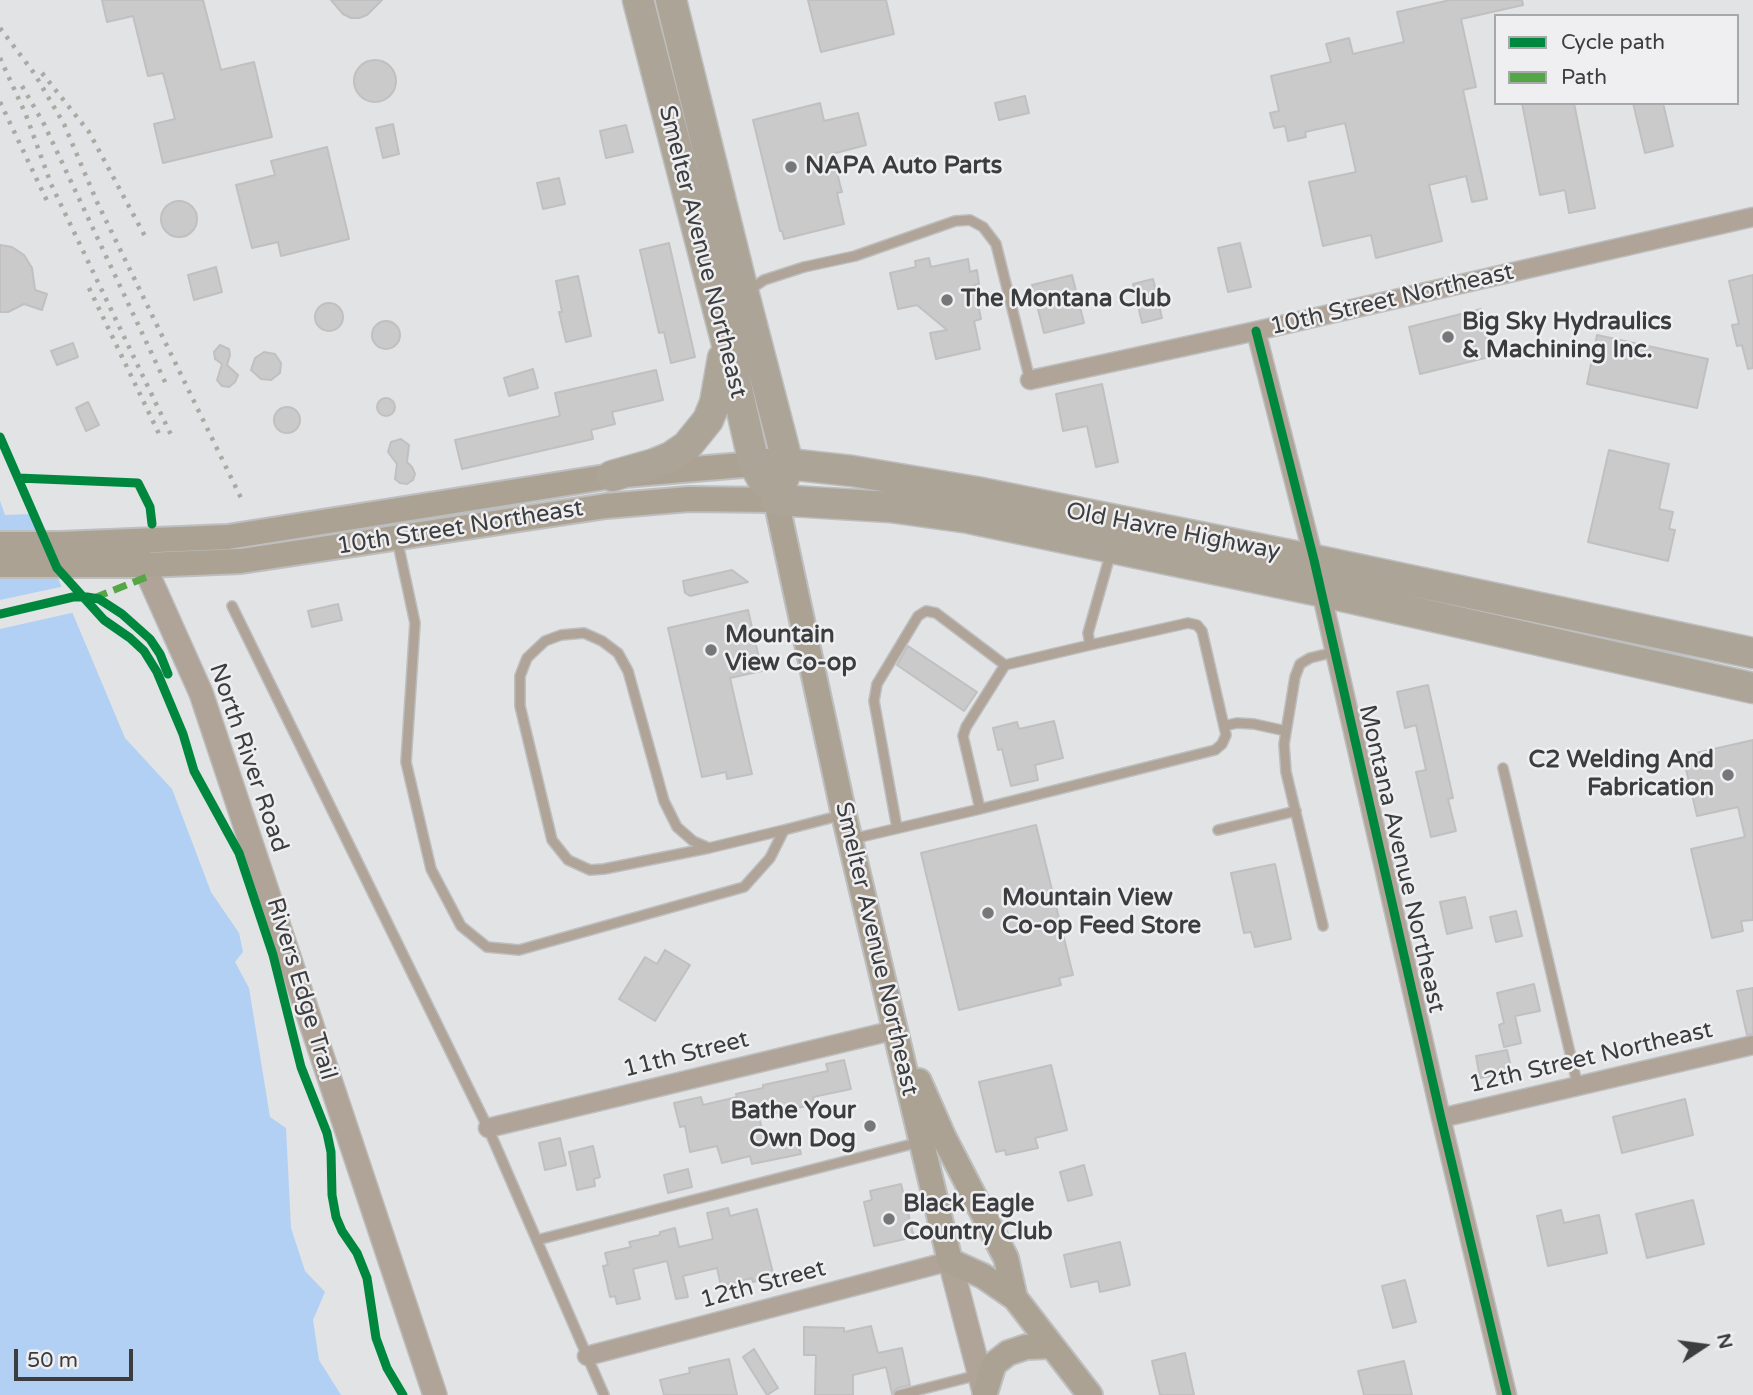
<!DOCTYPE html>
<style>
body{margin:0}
#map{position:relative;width:1753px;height:1395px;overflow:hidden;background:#e2e3e4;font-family:"Varela Round",sans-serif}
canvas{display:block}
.legend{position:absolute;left:1494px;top:14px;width:245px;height:91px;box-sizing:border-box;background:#efeff2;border:2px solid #a7a8aa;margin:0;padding:9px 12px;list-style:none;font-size:21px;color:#3c3d3e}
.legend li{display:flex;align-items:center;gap:14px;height:35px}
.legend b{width:35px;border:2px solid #a7a8aa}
.north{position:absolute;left:1669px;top:1311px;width:70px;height:70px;-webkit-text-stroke:5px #efeff2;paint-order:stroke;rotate:77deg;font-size:19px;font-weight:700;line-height:28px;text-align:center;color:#3c3d3e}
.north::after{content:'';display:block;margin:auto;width:24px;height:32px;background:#3c3d3e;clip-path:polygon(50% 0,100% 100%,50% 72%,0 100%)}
.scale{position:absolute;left:14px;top:1349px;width:119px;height:32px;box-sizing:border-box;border:4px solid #3c3d3e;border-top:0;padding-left:9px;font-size:21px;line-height:24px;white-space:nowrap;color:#3c3d3e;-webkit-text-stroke:5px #efeff2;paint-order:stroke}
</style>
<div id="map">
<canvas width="1753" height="1395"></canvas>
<ul class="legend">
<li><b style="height:9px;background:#00873e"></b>Cycle path</li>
<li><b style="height:9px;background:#54a646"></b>Path</li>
</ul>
<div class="north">N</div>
<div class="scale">50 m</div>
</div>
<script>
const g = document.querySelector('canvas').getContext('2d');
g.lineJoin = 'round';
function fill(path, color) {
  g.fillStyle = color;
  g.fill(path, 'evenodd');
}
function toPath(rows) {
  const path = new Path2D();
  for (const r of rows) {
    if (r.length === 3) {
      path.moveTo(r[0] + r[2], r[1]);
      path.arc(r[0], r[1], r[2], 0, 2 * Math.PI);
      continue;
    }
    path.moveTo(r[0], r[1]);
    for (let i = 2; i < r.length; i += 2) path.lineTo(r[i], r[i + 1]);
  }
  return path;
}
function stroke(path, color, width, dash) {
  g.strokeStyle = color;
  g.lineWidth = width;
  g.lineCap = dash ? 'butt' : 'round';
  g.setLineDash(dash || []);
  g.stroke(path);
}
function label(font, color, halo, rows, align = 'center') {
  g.font = font + ' "Varela Round",sans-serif';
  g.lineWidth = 5;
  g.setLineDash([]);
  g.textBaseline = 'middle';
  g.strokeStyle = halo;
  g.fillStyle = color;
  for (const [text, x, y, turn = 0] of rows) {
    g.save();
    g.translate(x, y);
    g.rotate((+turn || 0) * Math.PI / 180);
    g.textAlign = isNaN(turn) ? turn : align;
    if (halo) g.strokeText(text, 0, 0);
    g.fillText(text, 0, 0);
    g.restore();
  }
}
const water = toPath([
 [0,501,5,515,31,514,125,738,172,789,211,892,239,933,243,952,235,962,249,988,270,1117,286,1128,291,1228,305,1271,325,1292,313,1320,319,1360,341,1395,0,1395]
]);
const pier = toPath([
 [65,586,76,612,0,629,0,600]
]);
const building = toPath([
 [102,0,203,0,221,70,254,62,272,137,163,163,154,124,175,119,163,73,148,76,133,16,107,22,102,0],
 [331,0,382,0,367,15,359,18,351,18,343,14,331,0],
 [808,0,886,0,894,34,821,52,808,0],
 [1450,0,1522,0,1523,5,1461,19,1476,87,1463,90,1487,199,1472,202,1466,176,1429,185,1442,241,1376,258,1371,235,1323,246,1309,182,1356,172,1345,123,1305,132,1306,137,1288,141,1285,126,1274,128,1270,113,1279,111,1271,76,1331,62,1326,44,1349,38,1353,54,1404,42,1397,12,1450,0],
 [375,81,21],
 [1025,96,1029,113,999,120,995,103,1025,96],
 [820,103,824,121,858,113,866,145,832,154,842,192,837,193,844,224,784,239,782,231,780,231,753,120,820,103],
 [1522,103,1574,103,1595,208,1569,213,1565,190,1540,195,1522,103],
 [1633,103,1663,103,1673,146,1645,153,1633,103],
 [393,124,399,154,383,158,376,128,393,124],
 [626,125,633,152,606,158,600,131,626,125],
 [327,147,349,239,281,256,278,242,252,248,236,185,275,175,271,161,327,147],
 [559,178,565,204,543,209,537,183,559,178],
 [179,219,18],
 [669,243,695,357,671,363,664,332,659,333,640,250,669,243],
 [1240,243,1251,287,1228,292,1218,248,1240,243],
 [0,245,12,247,24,255,32,268,35,290,47,294,42,310,24,304,8,312,0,312,0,245],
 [929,258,931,267,968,259,970,272,977,270,979,284,974,285,981,319,974,321,980,349,936,359,930,333,947,330,917,305,898,309,890,273,916,267,915,261,929,258],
 [216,267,222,292,194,300,188,275,216,267],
 [1072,275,1084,323,1044,333,1032,285,1072,275],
 [1753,275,1753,368,1748,369,1742,345,1737,346,1732,325,1739,324,1729,281,1753,275],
 [578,276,591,336,566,342,559,312,562,312,556,281,578,276],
 [1153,279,1162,318,1142,323,1133,284,1153,279],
 [329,317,14],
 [1481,309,1493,356,1420,374,1409,327,1481,309],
 [386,335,14],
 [1597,335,1708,359,1697,408,1587,384,1597,335],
 [73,343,78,357,57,365,51,351,73,343],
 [220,345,229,349,230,355,227,365,238,375,235,382,229,387,222,386,217,380,222,364,215,359,214,352,220,345],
 [264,352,275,354,281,363,280,373,271,380,261,379,251,370,255,358,264,352],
 [533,369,538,388,509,396,504,378,533,369],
 [656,370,663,400,612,412,615,424,591,430,593,439,462,469,455,440,560,416,555,393,656,370],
 [1102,384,1118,462,1096,467,1087,426,1063,431,1056,394,1102,384],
 [386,407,9],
 [88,402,99,425,86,431,76,408,88,402],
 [287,420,13],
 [401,439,409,445,407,462,412,467,415,474,413,480,407,484,400,483,395,479,397,464,388,452,391,442,401,439],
 [1609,450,1669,464,1659,509,1673,512,1669,529,1675,530,1668,561,1588,542,1609,450],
 [732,570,748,582,690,596,685,593,683,581,732,570],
 [338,604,342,620,312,627,308,611,338,604],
 [748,610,762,671,730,678,752,774,727,779,726,772,702,777,668,628,748,610],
 [908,646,977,692,964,711,897,665,908,646],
 [1428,685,1453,798,1448,799,1456,831,1431,837,1416,772,1426,770,1416,725,1405,728,1397,692,1428,685],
 [1054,721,1063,758,1035,765,1038,780,1011,786,1002,749,998,750,993,728,1017,722,1019,729,1054,721],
 [1753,740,1753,920,1741,921,1743,931,1712,938,1691,849,1745,837,1738,807,1697,816,1683,756,1753,740],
 [1036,825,1073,975,1059,978,1061,985,959,1010,921,853,1036,825],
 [1275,864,1291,939,1255,947,1251,932,1244,933,1231,873,1275,864],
 [1465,897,1472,928,1447,934,1440,902,1465,897],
 [1516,911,1522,936,1496,942,1490,917,1516,911],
 [665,950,690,965,655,1021,619,999,645,957,657,964,665,950],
 [1534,984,1540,1011,1515,1016,1521,1043,1504,1047,1499,1025,1504,1023,1497,993,1534,984],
 [1753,988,1753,1034,1747,1035,1737,991,1753,988],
 [1507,1050,1512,1072,1480,1078,1476,1056,1507,1050],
 [844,1060,851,1089,813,1097,815,1104,759,1117,765,1141,796,1134,801,1154,752,1164,750,1156,722,1163,717,1146,690,1152,685,1126,680,1127,674,1103,701,1097,703,1105,737,1097,736,1094,763,1088,763,1085,828,1071,826,1064,844,1060],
 [1051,1065,1067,1130,1035,1138,1038,1148,1006,1155,1005,1150,996,1152,979,1082,1051,1065],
 [1685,1099,1693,1135,1622,1153,1613,1117,1685,1099],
 [560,1138,566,1165,545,1170,539,1143,560,1138],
 [593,1146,600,1177,594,1179,595,1186,577,1190,569,1152,593,1146],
 [1084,1165,1092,1195,1068,1201,1060,1172,1084,1165],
 [688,1169,692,1187,668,1193,664,1175,688,1169],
 [901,1184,914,1237,874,1246,864,1202,872,1200,870,1191,901,1184],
 [1693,1200,1704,1244,1647,1258,1636,1214,1693,1200],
 [728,1208,730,1216,757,1209,774,1277,753,1282,752,1278,721,1286,717,1268,683,1276,688,1297,676,1299,667,1261,633,1269,640,1299,617,1304,615,1296,610,1297,603,1266,608,1265,605,1253,631,1247,629,1242,660,1235,660,1232,675,1228,679,1247,713,1239,707,1213,728,1208],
 [1561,1210,1564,1223,1599,1215,1607,1253,1548,1266,1537,1216,1561,1210],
 [1120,1242,1130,1285,1100,1292,1098,1281,1071,1287,1064,1255,1120,1242],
 [1405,1280,1416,1322,1393,1328,1382,1286,1405,1280],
 [871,1326,878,1353,902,1348,910,1385,897,1388,892,1394,886,1367,853,1375,853,1395,815,1395,816,1355,804,1355,804,1327,844,1328,844,1332,871,1326],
 [754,1349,778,1388,767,1395,743,1357,754,1349],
 [1185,1353,1194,1395,1160,1395,1152,1361,1185,1353],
 [729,1359,737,1395,664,1395,660,1380,690,1373,689,1368,729,1359],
 [1404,1361,1412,1395,1364,1395,1358,1371,1404,1361]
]);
const service = toPath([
 [748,291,764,280,804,267,855,256,955,221,970,220,983,227,996,244,1030,380],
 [397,539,415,623,406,762,431,869,461,926,487,947,519,950,744,887,770,858,784,830,842,815],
 [232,606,488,1128,604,1395],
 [1224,726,1237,723,1254,724,1286,731],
 [1503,768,1578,1087],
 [980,809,1215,750,1222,744,1226,735,1202,631,1197,625,1188,623,1090,645],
 [897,828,874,701,877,684,918,616,926,611,936,613,1005,665],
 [1218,830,1296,811],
 [852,839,980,809,963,736,966,727,1005,665,1090,645,1088,633,1111,552],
 [709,848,604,869,590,870,568,860,552,840,520,706,520,676,527,658,545,641,561,635,584,633,602,641,618,653,628,671,664,801,677,827,693,841,709,848,784,830],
 [1323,926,1286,772,1284,744,1295,677,1300,664,1310,658,1334,652],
 [537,1240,920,1142],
 [899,1395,978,1375]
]);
const minor = toPath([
 [1256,331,1314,560,1441,1118,1507,1395],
 [1030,380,1256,331,1753,217],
 [1441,1118,1753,1045],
 [488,1128,895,1030],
 [587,1356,950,1261]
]);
const tertiary = toPath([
 [137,550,201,693,435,1395],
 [950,1261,985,1395]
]);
const secondary = toPath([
 [0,544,61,544,228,537,612,476,754,464],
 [0,565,145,565,241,561,606,506,689,499,776,500,844,815,950,1261,983,1276,1015,1298,1090,1395],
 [919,1081,944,1138,1006,1258,1015,1298],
 [985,1393,994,1364,1008,1353,1026,1347,1050,1346]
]);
const trunk = toPath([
 [638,0,726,340,754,464,764,482],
 [671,0,744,295,788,464,783,480],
 [754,464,788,464,852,471,976,492,1314,560,1753,653],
 [612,476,654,464,671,457,687,446,708,420,715,403,723,358],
 [776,500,890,507,969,518,1320,591,1753,688]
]);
const rail = toPath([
 [0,28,34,73,64,124,97,202,242,500],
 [0,58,26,115,51,184,173,439],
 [42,73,89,132,147,240],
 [22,86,44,124,166,384],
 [0,102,48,203],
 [89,288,161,438]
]);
const quiet = toPath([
 [94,598,149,576]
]);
const cycleway = toPath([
 [1256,331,1314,560,1441,1118,1507,1395],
 [0,437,57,568,104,620,130,638,144,651,157,672,183,734,194,771,239,853,273,955,301,1067,327,1133,331,1152,332,1195,336,1217,342,1231,357,1253,367,1278,376,1338,387,1368,403,1395],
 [18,478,138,483,150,507,152,524],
 [0,614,73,597,87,597,99,599,122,614,150,639,160,654,168,674]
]);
const markers = [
 [791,167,7,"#767778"],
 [947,300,7,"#767778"],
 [1448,337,7,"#767778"],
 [711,650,7,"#767778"],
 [1728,775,7,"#767778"],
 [988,913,7,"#767778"],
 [870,1126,7,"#767778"],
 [889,1219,7,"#767778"]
];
const poiNames = [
 ["NAPA Auto Parts",805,167],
 ["The Montana Club",961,300],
 ["Big Sky Hydraulics",1462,323],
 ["& Machining Inc.",1462,351],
 ["Mountain",725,636],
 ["View Co-op",725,664],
 ["C2 Welding And",1714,761,"right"],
 ["Fabrication",1714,789,"right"],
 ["Mountain View",1002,899],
 ["Co-op Feed Store",1002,927],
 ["Bathe Your",856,1112,"right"],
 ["Own Dog",856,1140,"right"],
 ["Black Eagle",903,1205],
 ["Country Club",903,1233]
];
const streetNames = [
 ["Smelter Avenue Northeast",702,252,76],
 ["10th Street Northeast",1392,300,-13],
 ["10th Street Northeast",460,528,-9],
 ["Old Havre Highway",1173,532,11],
 ["North River Road",248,758,71],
 ["Montana Avenue Northeast",1401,859,77],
 ["Smelter Avenue Northeast",876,949,77],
 ["Rivers Edge Trail",301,989,73],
 ["11th Street",686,1055,-14],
 ["12th Street Northeast",1591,1058,-13],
 ["12th Street",763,1285,-15]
];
fill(water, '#b1d0f3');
fill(pier, '#e2e3e4');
fill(building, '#cacaca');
stroke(building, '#c0c0c1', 2);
stroke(service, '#bdbebf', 12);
stroke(minor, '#bdbebf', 21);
stroke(tertiary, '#bdbebf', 26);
stroke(secondary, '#bdbebf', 28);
stroke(trunk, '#bdbebf', 33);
stroke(service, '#afa497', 9);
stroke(minor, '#afa497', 18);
stroke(tertiary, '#afa497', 23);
stroke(secondary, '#aca293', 24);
stroke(trunk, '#aca496', 30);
stroke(rail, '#aca8a3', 4.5, [3.5, 7]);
stroke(quiet, '#54a646', 7, [14, 7]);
stroke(cycleway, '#00873e', 9);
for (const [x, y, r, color] of markers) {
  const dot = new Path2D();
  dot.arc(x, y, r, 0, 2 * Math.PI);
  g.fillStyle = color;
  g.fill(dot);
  stroke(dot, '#efeff2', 2.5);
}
label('bold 24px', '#3c3d3e', '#efeff2', poiNames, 'left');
label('24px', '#3c3d3e', '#efeff2', streetNames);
</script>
